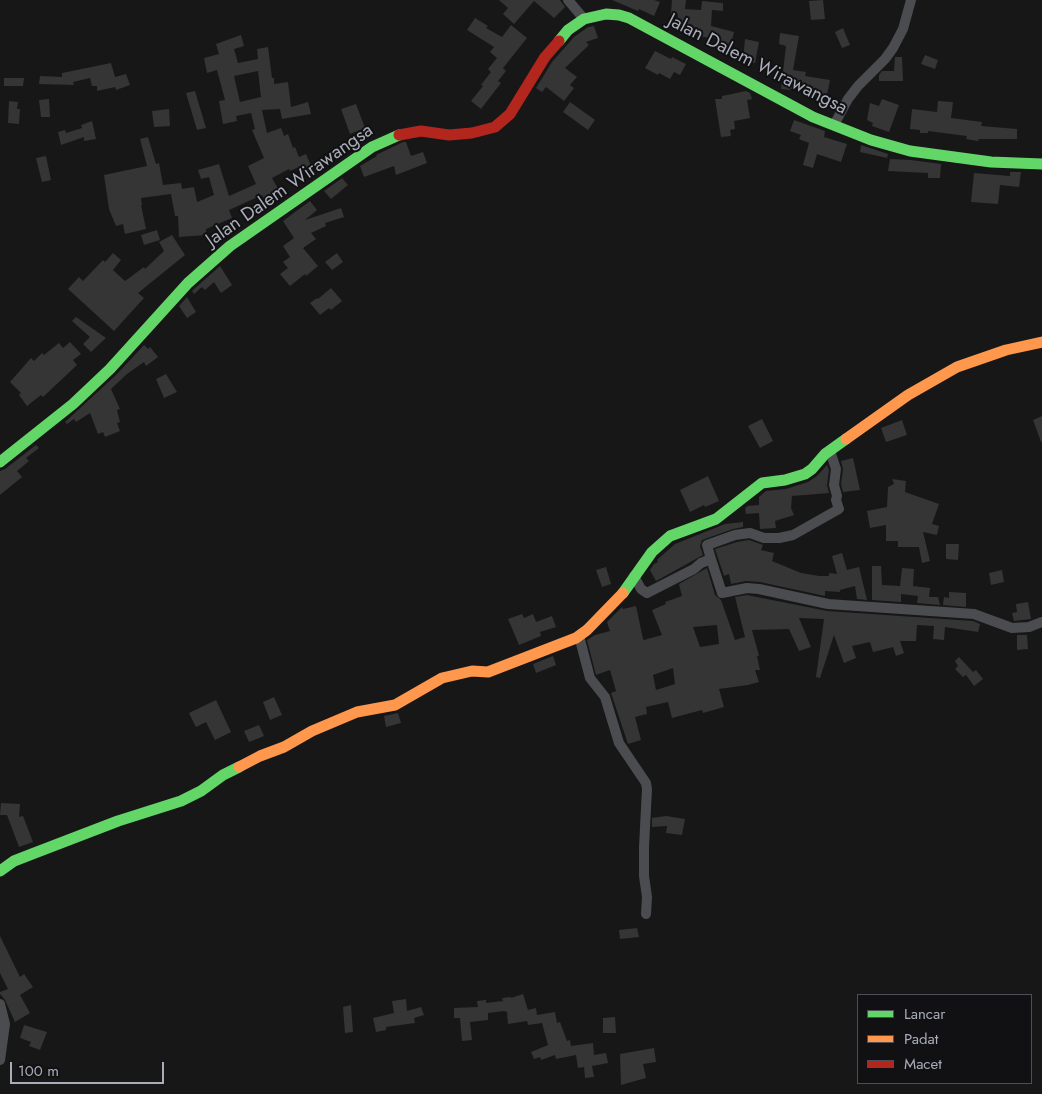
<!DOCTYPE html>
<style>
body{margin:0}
#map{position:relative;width:1042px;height:1094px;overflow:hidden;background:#171717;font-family:Jost,sans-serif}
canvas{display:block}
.legend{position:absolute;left:857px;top:994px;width:175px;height:90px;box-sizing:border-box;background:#111113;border:1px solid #4d4f55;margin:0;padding:6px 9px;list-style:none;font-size:15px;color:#a8adb8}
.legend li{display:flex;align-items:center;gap:10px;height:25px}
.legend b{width:25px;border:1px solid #4d4f55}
.scale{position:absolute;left:10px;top:1062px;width:154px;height:22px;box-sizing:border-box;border:2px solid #a8adb8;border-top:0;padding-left:6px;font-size:15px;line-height:18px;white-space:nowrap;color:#a8adb8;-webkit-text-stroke:4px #111113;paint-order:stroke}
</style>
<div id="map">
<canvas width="1042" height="1094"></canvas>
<ul class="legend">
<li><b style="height:6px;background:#63d668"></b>Lancar</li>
<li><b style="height:6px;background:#ff974d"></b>Padat</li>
<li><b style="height:6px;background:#b3261e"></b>Macet</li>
</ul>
<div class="scale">100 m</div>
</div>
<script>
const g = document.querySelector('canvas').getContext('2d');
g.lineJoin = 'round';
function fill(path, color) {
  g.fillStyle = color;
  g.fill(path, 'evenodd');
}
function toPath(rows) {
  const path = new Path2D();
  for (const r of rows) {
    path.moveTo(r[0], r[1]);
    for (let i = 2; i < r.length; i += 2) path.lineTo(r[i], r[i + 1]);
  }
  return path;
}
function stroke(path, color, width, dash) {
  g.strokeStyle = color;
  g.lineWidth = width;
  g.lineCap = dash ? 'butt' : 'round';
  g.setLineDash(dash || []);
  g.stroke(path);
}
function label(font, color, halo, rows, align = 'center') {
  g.font = font + ' Jost,sans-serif';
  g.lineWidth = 4;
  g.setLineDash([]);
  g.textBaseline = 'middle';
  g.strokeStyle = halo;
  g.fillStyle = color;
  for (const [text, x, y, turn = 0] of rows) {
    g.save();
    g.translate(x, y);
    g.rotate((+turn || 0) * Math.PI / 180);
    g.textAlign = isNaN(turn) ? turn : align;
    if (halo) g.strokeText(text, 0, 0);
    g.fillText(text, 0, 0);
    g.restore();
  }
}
const building = toPath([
 [499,0,560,0,565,7,554,18,534,1,514,24,503,14,508,8],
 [612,0,654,0,660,2,654,16,639,9,638,11],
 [672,0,686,0,685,9,701,10,702,1,723,3,723,11,712,10,711,26,734,32,729,53,718,50,721,39,694,36,694,34,677,32,678,14,671,14],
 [823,0,825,19,811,20,809,1],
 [475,18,488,26,486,28,502,37,511,25,527,38,503,68,506,71,498,81,501,83,481,109,471,101,483,86,481,85,491,72,488,69,497,58,490,52,494,47,467,30],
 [594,26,598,38,586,42,589,45,565,68,577,77,570,85,574,88,564,101,546,87,542,92,536,88,552,62,574,37,588,27],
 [843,28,850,45,842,48,835,32],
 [780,33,799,36,793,70,806,72,805,76,830,80,827,95,790,89,790,90,781,89,786,46,779,44],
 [241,35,244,46,234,49,238,63,258,59,257,49,268,47,272,78,274,78,274,84,288,82,291,107,308,102,311,114,282,119,280,109,262,110,267,133,281,128,284,136,288,134,293,148,295,147,299,157,306,154,312,168,304,171,301,166,290,171,289,169,272,178,280,192,265,200,262,195,229,210,232,218,206,229,206,235,179,237,178,216,175,216,171,194,141,198,142,205,141,205,146,229,125,234,123,224,116,226,109,209,104,175,147,166,140,139,148,137,156,164,159,163,163,185,181,183,182,189,194,187,197,202,214,195,209,177,201,179,198,170,219,164,229,196,256,184,248,166,264,158,252,130,255,129,251,113,236,116,237,121,223,124,219,101,225,100,217,70,207,73,204,58,219,54,216,44],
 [258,71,261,97,240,102,234,76],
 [745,39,759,42,755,63,743,62],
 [655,51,671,59,672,57,686,64,680,75,674,72,670,79,659,73,658,75,645,68],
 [925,55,938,60,935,69,921,64],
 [895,57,902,57,903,81,879,81,879,75,882,71,894,71],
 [111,63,115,77,126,74,130,85,116,90,115,87,97,91,97,86,92,86,90,78,73,82,74,85,39,84,40,76,62,77,62,73],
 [4,78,24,78,23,86,4,86],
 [195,91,206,128,197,130,186,93],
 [746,91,750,93,752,99,747,100,750,118,734,121,735,129,730,130,731,136,721,137,715,99,722,99,722,96],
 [49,99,50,117,41,117,39,100],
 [882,99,899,105,889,132,872,126,873,123,867,120,870,103,879,106],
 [9,101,18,102,17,109,20,109,19,124,8,123],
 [938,101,953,102,951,118,982,122,981,126,1017,129,1017,139,979,139,978,141,966,139,967,136,928,131,928,133,920,133,920,130,910,129,912,109,937,112],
 [570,102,595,120,588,130,563,112],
 [356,104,365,128,350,134,341,109],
 [169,109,170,126,154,127,152,111],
 [794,120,825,131,824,137,847,144,841,162,817,154,813,168,803,165,809,143,799,139,801,135,790,131],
 [92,121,96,139,84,141,84,137,61,145,58,132,65,130,66,133,82,128,81,125],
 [403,142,406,142,411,156,423,152,427,163,396,175,394,166,364,177,360,166,377,156,376,155],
 [861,145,888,154,887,158,860,152],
 [46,156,51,180,42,182,36,158],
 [890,159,911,160,941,164,940,178,928,178,928,173,888,171],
 [1010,172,1021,172,1019,187,1000,185,998,204,971,202,974,173,1010,176],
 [342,178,348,185,331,199,324,191],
 [310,201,317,210,305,220,341,208,344,217,325,223,326,226,311,233,316,239,303,248,318,266,306,276,305,274,290,286,280,274,288,268,283,262,290,257,283,246,294,238,283,221],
 [157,230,160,240,144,245,141,235],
 [172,235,185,255,138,293,144,298,114,331,68,289,79,277,83,281,103,260,105,262,113,253,121,260,113,270,125,281,144,267,145,269,164,251,159,242],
 [337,253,343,262,332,270,325,262],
 [220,266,232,285,221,293,214,282,205,290,202,287,194,294,192,291,194,289],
 [331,288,342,301,331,310,329,308,320,315,310,303,317,298,318,299],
 [187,297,196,312,187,318,179,306],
 [76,317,106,338,91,352,83,344,90,337,72,321],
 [70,342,81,354,73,360,77,365,43,397,41,395,27,406,19,395,21,393,10,382,31,358,34,361,42,353,44,355,59,343,63,348],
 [144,345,148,349,150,347,158,357,146,366,144,362,127,374,111,389,120,409,117,410,120,422,117,423,120,431,105,437,103,432,98,434,90,413,76,422,74,419,67,424,65,422,116,375],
 [166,374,177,392,164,398,156,379],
 [1042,416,1042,442,1041,442,1033,420],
 [762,419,773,441,760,448,748,426],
 [902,420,907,435,886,442,881,428],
 [36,445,39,448,26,458,29,461,17,471,22,477,0,495,0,471,5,469],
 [853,458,860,490,843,492,841,484,843,469,841,461],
 [827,465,829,470,827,485,829,493,792,496,791,508,794,515,775,521,776,528,760,529,759,513,746,514,745,508,748,506,759,505,759,497,766,491,786,489,808,482,817,476],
 [708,476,719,501,705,507,704,505,690,512,680,490],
 [892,479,906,481,905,492,939,504,932,524,939,526,937,535,923,532,930,561,922,563,919,547,898,547,898,541,886,541,886,525,870,528,867,511,887,507,888,487,894,484],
 [743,522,743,527,733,529,702,540,700,546,703,555,656,581,650,570,654,564,658,562,657,560,659,558,675,544,725,524],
 [749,540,763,545,761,550,774,553,772,561,801,573,819,576,829,576,829,573,837,574,832,556,842,553,847,570,859,567,867,600,857,599,855,586,840,590,840,592,825,591,825,596,760,582,746,581,731,584,729,574,724,576,715,549,737,542],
 [946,544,959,544,958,560,946,559],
 [872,566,881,566,882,585,900,586,902,568,914,569,913,586,930,588,929,597,938,597,940,605,917,603,918,596,901,594,901,602,872,600],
 [606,567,611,584,602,587,596,570],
 [707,568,715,595,721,600,735,640,745,637,735,597,747,595,827,611,973,621,980,624,978,632,945,627,944,640,933,639,934,626,917,625,916,641,900,641,904,653,896,656,893,647,873,652,870,642,852,646,856,658,844,663,834,635,820,678,816,677,824,619,799,618,811,647,799,651,789,629,752,630,759,656,757,656,760,670,755,670,759,682,748,685,719,689,724,707,703,713,702,710,672,718,668,702,646,707,647,714,635,717,641,740,628,744,611,693,616,691,610,670,596,675,587,640,595,635,610,631,607,622,622,607,623,609,636,606,643,639,644,640,662,635,652,610,666,604,665,602,682,596,679,584],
 [717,625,719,644,700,647,693,627],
 [673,668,675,684,656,690,653,675],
 [1002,570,1004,582,991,585,989,573],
 [949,592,966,593,966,607,943,605,944,597,949,598],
 [1028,602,1031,619,1014,621,1012,613,1017,612,1016,604],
 [522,614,524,618,533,614,536,622,552,616,556,627,540,632,541,636,519,645,508,619],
 [1017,635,1027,635,1028,649,1017,650],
 [553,656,556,665,536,673,533,664],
 [959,657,973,672,976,670,983,679,974,686,966,675,963,677,955,669,958,666,955,661],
 [274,697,282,715,270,720,263,702],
 [216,700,231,732,215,740,206,722,196,727,189,713],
 [398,713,401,723,386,727,384,716],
 [259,725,264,736,249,742,244,731],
 [1,803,20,804,19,817,23,816,33,842,19,847,7,815,0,815],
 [666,816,685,819,682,835,666,833,667,826,652,827,652,818],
 [637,928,639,937,620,939,619,930],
 [0,936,20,977,24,974,33,987,20,995,30,1013,15,1022,5,1000,0,994,0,992,8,989,0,973],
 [523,994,528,1010,536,1008,537,1015,555,1012,557,1023,560,1022,567,1041,570,1040,571,1046,593,1043,594,1055,606,1053,608,1063,592,1066,594,1077,585,1078,584,1067,578,1068,576,1055,556,1059,555,1055,541,1060,540,1057,534,1059,531,1052,548,1045,542,1023,528,1025,527,1021,508,1024,507,1012,504,1011,488,1013,488,1020,470,1022,472,1040,462,1041,460,1018,454,1018,454,1008,478,1007,477,1001,486,1000,486,1003,503,1001,502,998,511,997,511,998],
 [406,999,407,1011,421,1007,424,1015,414,1018,415,1023,386,1027,386,1030,376,1032,373,1018,394,1013,392,1001],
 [351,1005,353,1032,345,1033,343,1007],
 [615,1017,616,1033,603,1033,603,1018],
 [24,1025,47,1032,40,1050,29,1046,31,1042,20,1038],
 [654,1048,656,1062,643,1064,646,1078,621,1085,620,1054]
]);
const street = toPath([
 [568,0,584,19],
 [834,125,848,99,858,86,885,59,893,48,903,29,911,0],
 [711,559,707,545,735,535,750,533,764,538,779,538,793,535,839,509,836,500,837,496,834,485,836,469,830,451],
 [634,576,641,589,647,593,694,569,701,563,711,559,722,593,747,588,759,589,828,604,974,614,1012,628,1029,627,1042,622],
 [579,636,590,678,605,697,619,743,646,783,647,789,644,847,644,876,647,897,646,914],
 [0,1004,5,1024,0,1060]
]);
const fast = toPath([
 [559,41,568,30,584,19,606,14,619,15,629,18,813,117,871,140,910,151,991,162,1042,164],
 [0,462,73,404,110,369,188,283,230,246,372,147,399,135],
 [623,593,652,552,670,536,716,519,762,483,785,480,805,474,812,469,825,454,846,439],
 [0,871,14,861,32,854,118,821,181,801,201,791,223,775,239,767]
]);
const slow = toPath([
 [846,439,908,395,957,367,1006,350,1042,342],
 [239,767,260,756,284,747,312,731,357,712,395,705,442,678,472,671,488,672,576,638,587,630,623,593]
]);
const jam = toPath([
 [399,135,421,131,449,135,472,133,495,127,510,114,545,57,559,41]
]);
const streetNames = [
 ["Jalan Dalem Wirawangsa",757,65,27],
 ["Jalan Dalem Wirawangsa",290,186,-35]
];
fill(building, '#353536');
stroke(street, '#4b4c50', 10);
stroke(fast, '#63d668', 11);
stroke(slow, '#ff974d', 11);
stroke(jam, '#b3261e', 11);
label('19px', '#a8adb8', '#111113', streetNames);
</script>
